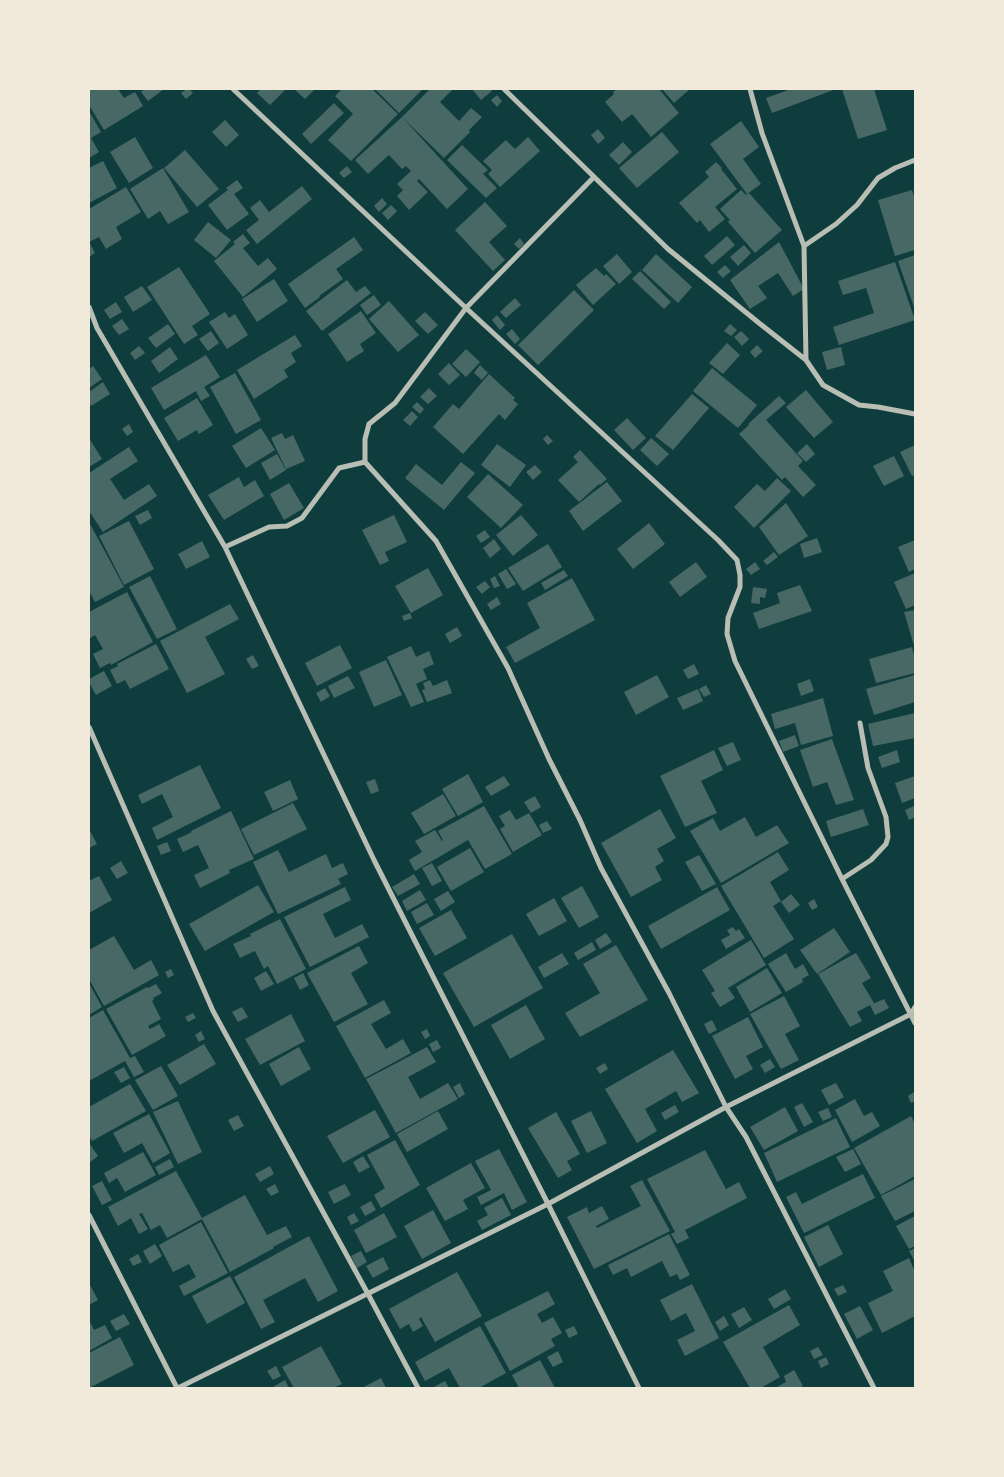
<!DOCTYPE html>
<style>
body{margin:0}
#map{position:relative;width:1004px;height:1477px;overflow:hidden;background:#0f3d3e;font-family:Arial,sans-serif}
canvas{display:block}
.frame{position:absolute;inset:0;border:90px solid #f1e9da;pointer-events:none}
</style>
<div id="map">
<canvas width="1004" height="1477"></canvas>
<div class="frame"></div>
</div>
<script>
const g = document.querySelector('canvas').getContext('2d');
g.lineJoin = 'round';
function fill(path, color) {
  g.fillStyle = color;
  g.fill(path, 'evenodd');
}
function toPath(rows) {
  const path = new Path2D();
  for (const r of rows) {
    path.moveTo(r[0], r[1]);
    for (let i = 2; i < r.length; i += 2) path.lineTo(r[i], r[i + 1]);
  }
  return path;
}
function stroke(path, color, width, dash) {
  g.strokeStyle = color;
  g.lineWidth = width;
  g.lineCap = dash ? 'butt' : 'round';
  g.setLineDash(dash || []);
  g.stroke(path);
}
const building = toPath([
 [89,89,118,89,124,98,135,92,143,106,104,130,89,105],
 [145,89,164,89,148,101,141,92],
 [187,89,189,89,193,93,186,99,181,93],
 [261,89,286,89,270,105,257,93],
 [294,89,315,89,305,99],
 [342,89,372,89,398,114,351,161,328,140,353,114,335,96],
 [375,89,423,89,399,113],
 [430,89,453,89,440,102,459,121,471,108,482,117,469,130,470,132,444,158,402,117],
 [472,89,490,89,492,91,481,100],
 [617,89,659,89,679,113,651,137,632,114,622,122,605,102,614,94,613,92],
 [662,89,690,89,674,103],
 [791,89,836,89,772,113,766,98],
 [842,89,874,89,887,130,858,139],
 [497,95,502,101,497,107,491,100],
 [334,103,344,113,311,144,302,134],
 [89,111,101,132,91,138,99,152,89,158],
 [402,117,468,189,447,209,419,179,417,181,428,192,409,210,397,196,403,190,397,184,411,171,406,166,402,169,389,155,368,174,355,160],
 [225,120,239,135,226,147,212,132],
 [741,121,759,147,743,159,761,184,747,194,710,144],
 [598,129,605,138,598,144,591,135],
 [662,132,679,152,637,188,619,168],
 [135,137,153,168,129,183,110,152],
 [528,137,540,151,500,187,488,174,492,170,483,161,506,140,515,149],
 [623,142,632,152,619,165,609,155],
 [462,145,488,170,483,174,497,188,486,198,447,160],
 [185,150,219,189,197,207,164,168],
 [103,161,117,188,89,203,89,168],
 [716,162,722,168,721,169,737,189,715,207,725,219,709,232,700,220,697,223,679,203,709,177,705,172],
 [347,166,352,172,344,178,339,173],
 [163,168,189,212,168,224,160,211,148,219,130,189],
 [237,180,243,188,234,194,249,214,227,230,208,205,228,190,226,188],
 [302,186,312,199,257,244,246,230,259,220,250,208,260,200,269,212],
 [126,187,141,212,116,227,122,239,106,249,99,237,89,242,95,253,89,257,89,209],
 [741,190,746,195,749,193,782,230,755,253,728,222,730,220,720,209],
 [912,190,915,200,915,250,895,256,878,200],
 [382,198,387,204,379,212,374,206],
 [485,202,507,226,489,242,505,260,493,271,455,230],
 [391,205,397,211,388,220,382,213],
 [208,222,231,240,216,258,194,240],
 [243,234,250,243,243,248,258,266,268,258,277,269,243,297,214,261,235,244,233,242],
 [727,236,735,245,712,265,704,256],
 [354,237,363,250,336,269,343,279,319,296,320,297,305,308,288,284],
 [520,238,524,244,519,249,514,244],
 [779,242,804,289,793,296,778,273,758,286,767,298,750,309,730,280],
 [744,245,751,253,738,266,730,257],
 [617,254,632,272,619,284,603,266],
 [656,254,692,287,678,303,642,270],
 [915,255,915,310,898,261],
 [895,262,915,320,839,345,833,327,874,313,866,288,843,295,838,281],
 [725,265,731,271,723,278,717,272],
 [179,267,210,314,192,326,198,335,184,344,147,287],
 [596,268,604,276,606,274,616,284,593,305,576,285],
 [640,271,671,302,664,309,632,279],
 [274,279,288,301,257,322,242,299],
 [347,280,356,292,365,286,371,293,322,331,306,311],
 [142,286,152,300,133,312,124,297],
 [574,290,594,310,538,365,518,345],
 [374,295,381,305,367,315,360,305],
 [515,298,521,305,506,318,500,312],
 [389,301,419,335,398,352,369,319],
 [116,302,122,312,110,319,104,310],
 [361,311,376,333,360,344,364,351,347,362,328,334],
 [225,312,229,318,235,314,248,335,227,349,209,322],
 [425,312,438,325,428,334,415,321],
 [497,315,505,325,500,330,492,320],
 [122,319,129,329,119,335,112,326],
 [168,324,175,334,156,348,148,338],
 [730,324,737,330,731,336,724,331],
 [512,329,520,339,515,344,506,334],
 [211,331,219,343,208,351,199,339],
 [741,331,749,339,742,346,734,337],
 [295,335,302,346,291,353,296,362,284,370,288,377,254,399,237,370],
 [727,343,740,355,723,374,709,363],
 [757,345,763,351,755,358,750,352],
 [139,346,145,353,135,360,130,353],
 [170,347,178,359,159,373,151,361],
 [841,347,845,365,827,370,822,352],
 [466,349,480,362,466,377,452,364],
 [206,355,220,377,204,387,210,396,201,401,196,391,164,410,151,388],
 [449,363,460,375,449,385,438,374],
 [480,365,488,373,482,380,474,373],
 [93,366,102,379,89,388,89,369],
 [712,368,757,405,738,428,693,391],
 [235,373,261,420,236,434,210,387],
 [489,374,515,398,513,400,518,404,505,420,499,414,463,454,433,427,453,404,459,409],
 [103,382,110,394,91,406,89,403,89,392],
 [429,388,437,396,428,404,420,397],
 [806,390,833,422,814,438,786,407],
 [692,394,709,408,673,450,655,436],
 [779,396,786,403,766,420,803,461,798,466,816,485,803,497,785,477,782,480,739,434,749,425,748,424],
 [197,398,213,425,199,434,197,430,178,441,164,418],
 [417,402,424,409,420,414,412,407],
 [412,411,418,417,410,426,403,420],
 [627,418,646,438,633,450,614,430],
 [129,424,133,432,127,436,122,429],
 [261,428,275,450,246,468,232,446],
 [282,433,285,439,293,435,305,461,286,469,271,438],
 [547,435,553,441,548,445,543,439],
 [89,438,102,459,89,467],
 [651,438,669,454,657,466,640,450],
 [497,444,526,465,510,487,481,465],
 [807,444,815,454,806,462,797,453],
 [915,445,915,475,912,476,900,452],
 [129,447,138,461,110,479,124,500,149,484,157,496,103,532,89,511,89,473],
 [580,450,607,479,600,485,599,484,579,502,558,480,578,462,573,457],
 [277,454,286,470,270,480,261,463],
 [894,456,904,476,884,486,873,466],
 [461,462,475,473,444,510,405,478,416,464,442,485],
 [535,465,542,472,533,480,526,472],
 [488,474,523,505,501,528,467,497],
 [239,477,244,487,255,480,264,496,224,520,208,495],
 [777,478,791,491,754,528,734,507,757,484,765,491],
 [607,482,622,501,583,531,569,511],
 [289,483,304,508,284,520,270,494],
 [786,503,808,536,779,555,759,527],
 [148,510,152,518,140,525,135,516],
 [394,515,407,542,385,552,389,561,380,565,362,530],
 [521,515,538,535,513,556,496,535],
 [129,521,154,569,124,585,99,536],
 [89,522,124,587,95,602,89,591],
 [649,523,665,544,633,569,617,549],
 [485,530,490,537,481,543,476,536],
 [817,538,822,552,804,558,800,544],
 [494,539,501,549,490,558,483,548],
 [915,540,915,569,909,572,898,547],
 [202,541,210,557,186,569,178,554],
 [548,544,562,567,523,591,508,568],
 [774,552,778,557,767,565,763,561],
 [696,562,707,577,680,597,669,582],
 [755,562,760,569,751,575,746,569],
 [428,568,443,595,411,613,395,586],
 [506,569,516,584,507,589,498,574],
 [564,570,568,576,545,590,541,583],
 [915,573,915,605,906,609,894,582],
 [150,576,177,629,157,639,129,587],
 [495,576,500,586,494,588,490,579],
 [572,578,595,620,515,663,506,647,540,628,527,603],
 [485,581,490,587,482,594,476,587],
 [800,585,812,611,759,629,753,613,780,603,777,593],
 [753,587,767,589,765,598,760,597,760,604,751,603],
 [127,592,153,642,111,665,110,663,100,668,93,654,103,649,95,635,89,639,89,612],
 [497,597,501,604,491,610,487,604],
 [230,604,239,619,205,637,225,674,187,693,160,641],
 [915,610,915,649,904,612],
 [410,613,412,618,404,621,402,616],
 [457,627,462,636,450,643,445,634],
 [156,644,169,669,130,689,125,680,117,684,110,670,118,666,117,664],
 [340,645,352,668,317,686,305,663],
 [411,646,416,657,429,651,434,664,423,669,427,679,416,684,424,702,411,707,387,657],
 [912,647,915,659,915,673,876,683,869,659],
 [253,655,259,666,252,669,246,659],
 [386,660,402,695,374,707,359,672],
 [694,664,699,674,688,679,683,670],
 [104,671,112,686,96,695,89,682,89,679],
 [657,675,669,697,636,715,624,692],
 [915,675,915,702,874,715,866,689],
 [348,676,355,688,334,698,328,686],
 [810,679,814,691,801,696,797,684],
 [430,680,433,686,447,680,452,693,427,702,422,690,425,689,423,683],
 [706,685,711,694,704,697,699,689],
 [325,688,330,696,321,702,316,693],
 [698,689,703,701,683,710,677,698],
 [823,698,833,736,801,745,795,723,775,729,771,714],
 [915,713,915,738,873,746,868,724],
 [795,735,799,746,783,752,779,741],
 [832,739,854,800,836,805,827,782,813,787,800,750],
 [733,742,741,760,727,766,718,748],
 [714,750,723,770,701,781,717,813,685,827,660,776],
 [897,750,900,762,882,768,878,757],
 [200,765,221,808,157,840,152,828,173,817,162,794,142,804,138,795],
 [468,774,483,802,458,816,442,789],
 [504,776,510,785,491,796,485,787],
 [915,776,915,798,902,803,895,783],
 [375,779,379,791,371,794,366,782],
 [290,780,298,799,273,811,264,792],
 [443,794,456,816,424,834,411,813],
 [535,796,541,807,531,813,524,802],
 [293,803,307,829,254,855,241,829],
 [484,806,512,854,485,869,468,840,415,871,409,860,422,852,415,841,435,830,442,841,443,840,438,831],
 [914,806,915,817,909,820,905,810],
 [660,809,676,838,657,849,664,861,655,867,662,880,631,897,601,843],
 [863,809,869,825,831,837,826,821],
 [510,810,516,820,529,813,542,835,513,852,500,829,505,826,499,816],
 [231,811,254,859,229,870,230,873,200,888,194,875,209,868,198,845,183,852,177,839,192,832,191,831],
 [745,817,756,837,777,825,789,843,721,883,690,831,713,818,720,831],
 [547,821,552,829,543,833,539,825],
 [89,829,97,844,89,848],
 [167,842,171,851,161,855,157,846],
 [470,848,484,872,451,891,437,867],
 [278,850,289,872,326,854,332,868,343,863,348,874,338,879,341,884,278,914,253,862],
 [778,852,789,870,770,882,781,901,773,906,794,939,764,958,721,886],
 [699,855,716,884,702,891,685,862],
 [121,861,128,873,117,879,110,868],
 [432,863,442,881,432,886,422,868],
 [414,874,420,884,398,896,392,887],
 [99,876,112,900,89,913,89,881],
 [258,885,274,912,205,951,189,924],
 [582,886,599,917,579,928,561,898],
 [345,887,351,900,323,914,335,938,362,924,369,937,310,967,284,917],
 [717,887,730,910,661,949,648,926],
 [420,890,426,900,407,911,402,901],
 [448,891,455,902,441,911,434,899],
 [791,894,800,905,789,913,781,902],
 [554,898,567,921,539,936,526,914],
 [814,899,818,907,812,910,808,903],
 [427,903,434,915,417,924,411,912],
 [451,910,467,938,435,956,419,928],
 [280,919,306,969,277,984,268,966,264,969,255,951,240,958,233,944,251,936,250,934],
 [733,927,736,931,739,929,745,938,726,949,721,940,730,935,727,930],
 [834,928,850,952,817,974,800,950],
 [606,933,612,942,600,949,595,940],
 [512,934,543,988,474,1027,443,973],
 [114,936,134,970,151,960,159,975,104,1006,89,979,89,950],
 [751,940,766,965,728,988,735,998,720,1007,711,993,715,991,702,970],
 [592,942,596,950,578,960,574,953],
 [616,945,648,1000,580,1037,565,1013,600,993,583,964],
 [359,946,368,963,351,973,368,1004,334,1022,307,973],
 [562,953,569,964,544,978,538,967],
 [786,953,795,969,803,964,809,975,802,979,803,982,786,992,768,964],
 [856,953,871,978,862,983,874,1003,857,1012,862,1021,850,1027,818,974],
 [767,968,782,993,750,1012,736,987],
 [171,969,174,975,168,978,165,972],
 [266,971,274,984,261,991,254,978],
 [303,973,309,985,300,990,294,978],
 [89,983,102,1007,89,1015],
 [156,984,162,993,153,998,154,1000,152,1001,161,1019,148,1026,150,1029,159,1024,166,1036,132,1055,106,1009,147,987,148,988],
 [784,996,800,1026,785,1034,799,1060,781,1069,750,1014],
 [884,999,889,1008,875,1015,870,1005],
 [384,1000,391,1013,371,1024,386,1049,403,1039,411,1053,365,1078,336,1026],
 [526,1005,545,1039,510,1059,491,1025],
 [242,1007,248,1017,238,1022,232,1012],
 [103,1010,130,1058,135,1056,144,1072,134,1077,125,1061,89,1081,89,1018],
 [193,1013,196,1018,188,1022,185,1017],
 [291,1014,305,1041,260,1065,245,1039],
 [748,1017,763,1047,746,1056,753,1069,735,1079,712,1036],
 [712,1020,717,1030,709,1034,704,1024],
 [427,1029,430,1036,425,1039,421,1032],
 [201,1031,205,1039,199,1042,195,1035],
 [437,1040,441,1048,433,1052,429,1044],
 [204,1044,216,1064,180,1085,167,1065],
 [299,1047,311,1069,281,1086,269,1064],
 [427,1047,436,1062,408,1077,420,1099,448,1083,458,1099,396,1133,366,1079],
 [673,1050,699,1093,682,1102,676,1091,645,1109,657,1131,637,1143,605,1089],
 [770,1059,775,1067,765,1073,760,1065],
 [605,1063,608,1069,600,1074,596,1068],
 [161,1066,178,1096,153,1110,135,1080],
 [124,1067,130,1078,121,1083,114,1072],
 [460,1083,465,1094,459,1098,453,1087],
 [836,1083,844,1097,829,1105,821,1090],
 [130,1084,146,1111,92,1141,89,1135,89,1107],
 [914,1092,915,1101,911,1103,908,1096],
 [855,1099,864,1116,872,1112,880,1126,852,1142,835,1110],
 [178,1101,202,1152,178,1164,153,1112],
 [802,1103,813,1122,804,1127,794,1107],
 [675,1105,679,1112,665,1120,661,1113],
 [785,1107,798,1131,764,1150,750,1127],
 [828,1108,832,1117,823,1121,818,1112],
 [375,1110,390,1137,343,1163,327,1136],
 [438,1111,448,1129,407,1152,397,1134],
 [591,1111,607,1143,587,1153,571,1121],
 [556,1112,580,1154,567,1161,572,1170,558,1178,528,1128],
 [149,1114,170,1153,153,1163,142,1143,124,1153,113,1133],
 [238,1115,244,1126,234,1131,228,1120],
 [911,1116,915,1124,915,1176,881,1195,854,1148],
 [836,1118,850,1147,777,1182,764,1153],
 [395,1140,420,1185,381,1208,374,1195,385,1188,367,1155],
 [89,1143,98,1156,89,1163],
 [499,1149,527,1202,512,1210,504,1193,481,1205,477,1197,491,1190,475,1161],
 [853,1149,861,1164,845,1172,836,1157],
 [705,1150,726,1189,739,1182,747,1198,685,1230,689,1238,677,1244,671,1234,675,1232,647,1179],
 [143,1152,156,1175,125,1192,117,1178,109,1183,104,1173],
 [363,1156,370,1167,359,1173,353,1162],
 [170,1159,174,1167,159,1175,155,1167],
 [471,1163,485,1188,463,1200,468,1209,445,1221,426,1188],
 [270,1166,274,1174,260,1182,255,1174],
 [176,1171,202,1218,245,1195,267,1235,286,1226,292,1237,273,1247,274,1248,230,1272,202,1219,167,1238,160,1225,151,1230,142,1213,139,1214,148,1229,139,1234,131,1218,118,1226,108,1207],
 [863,1174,875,1198,804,1233,786,1197,796,1192,802,1204],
 [915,1179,915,1211,895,1221,881,1196],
 [642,1180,670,1231,594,1269,567,1217,587,1207,589,1213,602,1206,609,1219,596,1226,597,1228,641,1206,630,1186],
 [102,1181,112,1200,102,1205,92,1186],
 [275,1184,279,1192,271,1196,266,1189],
 [345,1184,351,1195,334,1204,328,1192],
 [502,1198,511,1215,482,1230,477,1221,488,1215,484,1208],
 [371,1201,376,1210,365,1216,360,1207],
 [433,1210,451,1243,422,1259,404,1226],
 [354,1213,359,1221,351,1225,347,1217],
 [384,1213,397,1237,366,1253,354,1230],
 [915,1216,915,1246,909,1249,896,1226],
 [201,1222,228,1273,184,1296,179,1286,196,1277,189,1264,173,1272,159,1245],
 [828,1225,843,1254,819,1267,804,1237],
 [669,1234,690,1275,680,1280,677,1274,670,1277,662,1261,631,1277,627,1268,613,1275,608,1265],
 [309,1236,338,1291,318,1302,305,1278,263,1300,275,1322,261,1329,234,1277],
 [155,1244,162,1256,150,1264,143,1251],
 [915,1248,915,1262,909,1251],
 [361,1251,367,1262,357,1268,351,1256],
 [138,1254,142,1262,133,1266,129,1259],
 [383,1257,389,1269,373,1278,366,1266],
 [909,1258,915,1272,915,1316,882,1333,868,1303,893,1291,883,1271],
 [457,1272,482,1316,435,1342,421,1317,419,1319,423,1326,413,1332,409,1324,400,1329,389,1309],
 [230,1276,245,1303,207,1324,192,1296],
 [89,1283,98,1300,89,1305],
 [692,1284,719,1338,685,1356,677,1340,695,1331,686,1313,671,1321,660,1300],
 [843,1285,847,1292,838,1296,834,1289],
 [785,1289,791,1299,774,1309,768,1299],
 [548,1291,555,1304,537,1314,542,1323,553,1317,562,1333,551,1339,555,1346,510,1371,484,1323],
 [789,1305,800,1325,763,1347,780,1377,761,1388,750,1388,723,1342],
 [860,1306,873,1330,857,1339,844,1314],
 [744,1307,752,1320,739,1328,731,1314],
 [124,1314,130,1324,116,1331,110,1321],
 [724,1316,729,1325,720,1331,715,1322],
 [89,1320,94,1330,105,1325,112,1338,89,1351],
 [480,1326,506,1373,479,1388,460,1388,449,1368,425,1381,415,1362],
 [574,1326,578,1334,569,1338,565,1330],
 [120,1337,134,1365,89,1388,89,1353],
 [321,1346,342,1384,333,1388,294,1388,282,1367],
 [818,1347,823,1355,814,1359,810,1351],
 [558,1351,563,1362,553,1367,547,1357],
 [826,1357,829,1364,821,1368,818,1361],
 [540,1360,555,1388,519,1388,512,1375],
 [276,1366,281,1376,273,1380,267,1371],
 [794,1370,803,1386,799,1388,775,1388,786,1382,784,1376],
 [381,1378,386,1388,362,1388],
 [285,1380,289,1388,274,1388,273,1387],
 [445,1381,449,1388,432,1388]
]);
const minor = toPath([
 [233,89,466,308,718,540,737,560,740,575,740,587,728,618,727,634,735,661,842,879,915,1023],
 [504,89,668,249,759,323,806,360,823,385,859,405,878,407,915,414],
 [750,89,762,133,804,246,806,360],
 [804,246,836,224,857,205,878,178,895,168,915,160],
 [89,307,97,328,225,547,374,860,548,1204,639,1388],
 [365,462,436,541,508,668,549,759,580,820,601,868,669,993,726,1107,746,1137,874,1388],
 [225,547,269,527,287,526,302,518,339,468,365,462,365,439,369,424,395,403,466,308,594,177],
 [89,727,213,1011,368,1294,418,1388],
 [842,879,871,860,886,844,888,837,886,817,868,768,860,723],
 [89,1215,177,1388],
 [178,1388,548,1204,726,1107,911,1014,915,1007]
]);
fill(building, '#486865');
stroke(minor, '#b8beb3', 5);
</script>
